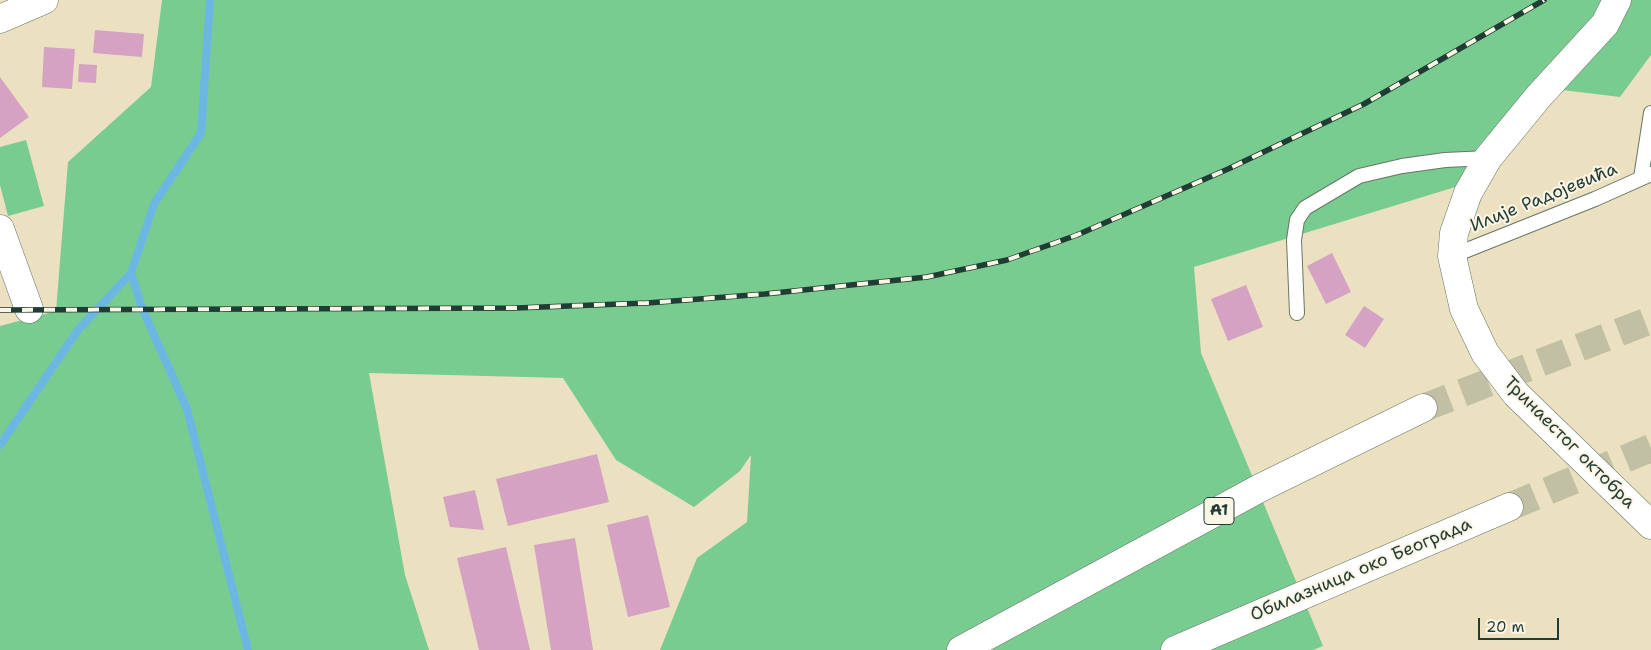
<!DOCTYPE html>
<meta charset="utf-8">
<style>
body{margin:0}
#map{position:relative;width:1651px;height:650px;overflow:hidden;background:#ebe1c0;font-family:"Shantell Sans",sans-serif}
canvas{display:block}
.scale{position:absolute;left:1478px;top:618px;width:81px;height:22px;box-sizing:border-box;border:2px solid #1f3d34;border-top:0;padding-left:6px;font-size:15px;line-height:18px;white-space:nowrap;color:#1f3d34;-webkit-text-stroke:4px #fcf5e5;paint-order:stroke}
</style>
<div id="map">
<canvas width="1651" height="650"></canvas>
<div class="scale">20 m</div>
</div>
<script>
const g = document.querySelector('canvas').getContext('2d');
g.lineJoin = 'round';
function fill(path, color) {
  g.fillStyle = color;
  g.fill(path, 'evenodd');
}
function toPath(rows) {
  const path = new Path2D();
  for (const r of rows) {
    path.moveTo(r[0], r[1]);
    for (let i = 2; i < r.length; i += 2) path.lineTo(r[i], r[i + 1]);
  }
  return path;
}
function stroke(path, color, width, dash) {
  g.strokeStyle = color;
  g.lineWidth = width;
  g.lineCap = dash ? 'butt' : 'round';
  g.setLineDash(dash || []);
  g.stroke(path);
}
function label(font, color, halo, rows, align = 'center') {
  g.font = font + ' "Shantell Sans",sans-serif';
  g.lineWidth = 4;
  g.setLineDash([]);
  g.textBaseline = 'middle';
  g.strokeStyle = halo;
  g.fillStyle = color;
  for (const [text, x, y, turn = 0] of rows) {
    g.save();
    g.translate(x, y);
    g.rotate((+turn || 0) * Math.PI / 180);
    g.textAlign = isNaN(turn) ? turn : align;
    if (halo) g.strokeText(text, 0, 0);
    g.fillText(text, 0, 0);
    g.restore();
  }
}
const green = toPath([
 [162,0,1651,0,1651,55,1620,97,1546,88,1475,181,1194,267,1201,353,1323,646,1313,650,660,650,697,558,747,522,751,455,740,471,694,507,616,460,563,378,369,373,405,575,429,650,0,650,0,326,56,311,68,162,151,87],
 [26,140,44,206,8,216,0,185,0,147]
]);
const stream = toPath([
 [210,0,201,133,154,204,131,273,142,308,187,409,248,650],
 [0,445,78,330,131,273]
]);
const building = toPath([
 [95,30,144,34,142,57,93,53],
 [44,47,75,49,72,89,42,87],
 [79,64,97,65,96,83,78,82],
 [0,77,29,117,0,138],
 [1332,253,1351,292,1326,304,1307,266],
 [1246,285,1263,327,1228,341,1211,299],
 [1364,306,1384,319,1365,348,1345,335],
 [597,454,609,502,508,526,496,479],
 [475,490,484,530,450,527,443,497],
 [648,515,670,607,628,617,607,525],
 [575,538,593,650,551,650,534,545],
 [506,547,530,650,479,650,457,558]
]);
const highwayTunnel = toPath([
 [1423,408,1651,320],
 [1509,507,1651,448]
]);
const lane = toPath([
 [1641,178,1651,113],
 [1452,256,1595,199,1651,174],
 [1297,313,1294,240,1297,220,1305,208,1359,176,1402,166,1445,160,1488,158]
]);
const street = toPath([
 [0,19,44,0],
 [0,229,29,309]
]);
const secondary = toPath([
 [1617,0,1605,24,1539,96,1488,158,1468,193,1454,233,1452,256,1464,309,1485,353,1516,394,1651,525]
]);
const highway = toPath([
 [961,650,1260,488,1423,408],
 [1175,650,1509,507]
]);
const rail = toPath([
 [0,310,516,308,647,303,765,294,927,277,1007,260,1077,235,1228,169,1364,104,1544,0]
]);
const shields = [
 [1219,511,30]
];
const shieldNames = [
 ["A1",1219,511]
];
const streetNames = [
 ["Илије Радојевића",1544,198,-22],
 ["Тринаестог октобра",1569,443,45],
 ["Обилазница око Београда",1361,570,-23]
];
fill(green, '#79cc8f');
stroke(stream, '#6cb6e4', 8);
fill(building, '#d5a2c3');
stroke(highwayTunnel, '#c2c0a4', 28, [28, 14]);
stroke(lane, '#667665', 16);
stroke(street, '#667665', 29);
stroke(secondary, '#667665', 29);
stroke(highway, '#667665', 29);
stroke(lane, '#fff', 14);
stroke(street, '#fff', 28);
stroke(secondary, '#fff', 28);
stroke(highway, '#fff', 28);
stroke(rail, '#1f3d34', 5.5);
stroke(rail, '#fcf5e5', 4, [11]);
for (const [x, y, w] of shields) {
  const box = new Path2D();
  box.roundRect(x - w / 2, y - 13.5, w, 27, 4);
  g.fillStyle = '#fcf5e5';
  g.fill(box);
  stroke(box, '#1f3d34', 1);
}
label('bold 16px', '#1f3d34', null, shieldNames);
label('18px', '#1f3d34', '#fcf5e5', streetNames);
</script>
